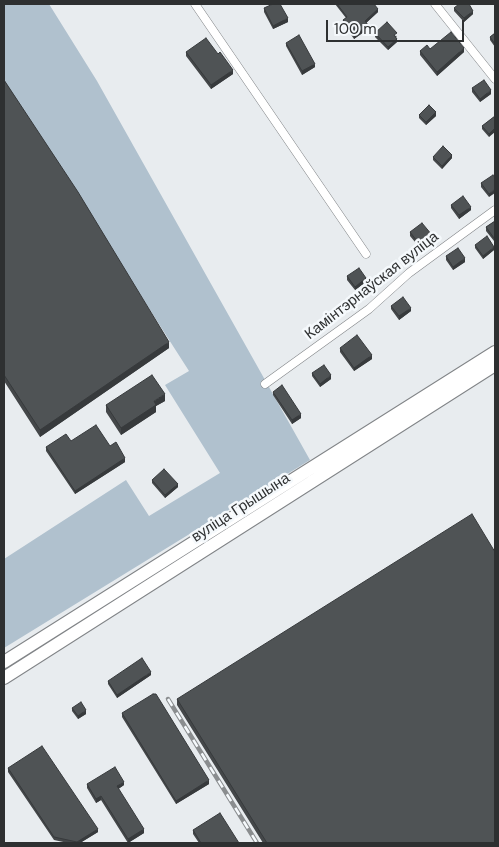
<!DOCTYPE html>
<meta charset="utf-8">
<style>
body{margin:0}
#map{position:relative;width:499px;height:847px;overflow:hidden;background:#e8ecef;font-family:"DM Sans",sans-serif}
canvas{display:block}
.frame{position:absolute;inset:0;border:5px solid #2e3031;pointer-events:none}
.scale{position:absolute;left:326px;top:20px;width:138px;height:22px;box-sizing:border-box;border:2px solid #2e3031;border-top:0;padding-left:6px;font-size:15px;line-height:18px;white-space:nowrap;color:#2e3031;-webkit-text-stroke:4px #f5f9fc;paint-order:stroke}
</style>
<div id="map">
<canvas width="499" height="847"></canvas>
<div class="frame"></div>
<div class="scale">100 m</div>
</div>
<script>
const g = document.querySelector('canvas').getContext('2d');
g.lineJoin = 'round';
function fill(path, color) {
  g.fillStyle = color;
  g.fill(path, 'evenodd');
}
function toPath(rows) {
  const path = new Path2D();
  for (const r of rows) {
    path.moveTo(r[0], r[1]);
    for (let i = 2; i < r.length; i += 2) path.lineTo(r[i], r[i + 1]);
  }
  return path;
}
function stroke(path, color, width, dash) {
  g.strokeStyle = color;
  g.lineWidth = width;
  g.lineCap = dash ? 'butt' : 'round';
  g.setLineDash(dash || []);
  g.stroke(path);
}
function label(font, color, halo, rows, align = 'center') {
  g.font = font + ' "DM Sans",sans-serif';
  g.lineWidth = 5;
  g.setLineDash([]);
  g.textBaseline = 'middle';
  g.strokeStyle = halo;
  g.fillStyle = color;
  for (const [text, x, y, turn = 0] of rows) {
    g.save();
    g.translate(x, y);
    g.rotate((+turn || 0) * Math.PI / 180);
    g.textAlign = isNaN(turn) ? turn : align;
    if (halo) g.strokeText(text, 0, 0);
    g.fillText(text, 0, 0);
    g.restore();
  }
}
const green = toPath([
 [4,4,49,4,97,81,310,460,4,648,4,559,126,480,149,516,220,473,165,385,189,371,4,82]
]);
const minor = toPath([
 [195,4,366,254],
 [435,4,495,79],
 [265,384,369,309,409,273,495,210]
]);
const primary = toPath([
 [4,662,495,352],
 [4,678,495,365]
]);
const rail = toPath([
 [168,699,257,843]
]);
const wall = toPath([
 [335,4,375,4,374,4,378,12,366,23,368,29,354,39,343,23,343,20,346,18],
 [264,8,288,22,273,29,264,12],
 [454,8,473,14,464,22,454,11],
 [375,33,397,36,396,37,397,42,388,50,375,37],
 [495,33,495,47,490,40,490,37],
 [286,43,315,67,302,75,286,46],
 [430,49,464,52,437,76,420,55,420,51],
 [186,52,233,74,211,89,186,56],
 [4,80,169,348,40,437,4,381],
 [472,88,491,94,480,102,472,92],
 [419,115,436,116,426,125,419,118],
 [495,116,489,137,482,129,482,126],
 [433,157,452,158,442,169,433,160],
 [495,178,489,197,481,187,481,183],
 [451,205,471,210,459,219,451,208],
 [495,221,495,240,494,241,486,231,486,227],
 [410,232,432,238,420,248,410,236],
 [475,245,494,250,483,259,475,248],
 [446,256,465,262,453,270,446,260],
 [347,276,366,282,355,290,347,280],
 [391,306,411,311,399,320,391,309],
 [340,348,372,359,354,371,340,352],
 [312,373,331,379,320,387,312,376],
 [273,392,301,418,292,424,273,395],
 [165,401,156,406,156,412,121,435,106,412,106,405],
 [110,446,125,462,75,494,46,451,46,447],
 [152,480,178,487,165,498,152,483],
 [495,488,495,498,494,496,494,489],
 [151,675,117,698,108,684,108,681],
 [177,699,495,843,263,843,177,705],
 [72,708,86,714,78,719,72,711],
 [122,713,209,784,176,804,122,717],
 [8,768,98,832,80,843,68,843,54,840,8,772],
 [87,784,124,785,118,789,144,833,128,843,101,800,96,803,87,788],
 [193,830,239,843,199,843,193,834]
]);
const shadedWall = toPath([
 [378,9,378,12,365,24,365,21],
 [473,11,473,14,464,22,464,18],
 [288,18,288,22,273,29,273,26],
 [368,25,368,29,354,39,354,36],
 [397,39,397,42,388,50,388,47],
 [464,48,464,52,437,76,437,72],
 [315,64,315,67,302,75,302,71],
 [233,70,233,74,211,89,211,85],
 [491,90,491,94,480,102,480,99],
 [436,112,436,116,426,125,426,122],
 [495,128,495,132,489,137,489,134],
 [452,155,452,158,442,169,442,166],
 [495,189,495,193,489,197,489,194],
 [471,207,471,210,459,219,459,215],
 [432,235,432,238,420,248,420,245],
 [494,247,494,250,483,259,483,256],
 [465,258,465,262,453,270,453,267],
 [366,278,366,282,355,290,355,287],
 [411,308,411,311,399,320,399,316],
 [169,342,169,348,40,437,40,430],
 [372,355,372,359,354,371,354,368],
 [331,375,331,379,320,387,320,384],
 [165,394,165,401,156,406,156,412,121,435,121,428,154,401],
 [301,414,301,418,292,424,292,420],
 [125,458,125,462,75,494,75,491],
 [178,484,178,487,165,498,165,495],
 [151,672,151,675,117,698,117,695],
 [86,710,86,714,78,719,78,716],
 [209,780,209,784,176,804,176,801],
 [124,782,124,785,117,790,117,786],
 [101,796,101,800,96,803,96,799],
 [98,829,98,832,80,843,77,843,77,842],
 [144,829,144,833,128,843,128,839]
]);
const building = toPath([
 [273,4,280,4,288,18,273,26,264,8,273,4],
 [337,4,374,4,378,9,365,21,368,25,354,36,343,20,347,17,337,4],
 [459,4,469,4,473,11,464,18,454,8,459,4],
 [387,22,397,33,394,35,397,39,388,47,375,33,387,22],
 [451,32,464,48,437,72,420,51,427,45,430,49,451,32],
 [495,33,495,44,490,37,495,33],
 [299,35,315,64,302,71,286,43,299,35],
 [206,38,218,54,220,52,233,70,211,85,186,52,206,38],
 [4,80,78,192,169,342,40,430,4,375,4,80],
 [484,80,491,90,480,99,472,88,484,80],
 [429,105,436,112,426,122,419,115,429,105],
 [495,116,495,128,489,134,482,126,495,116],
 [443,146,452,155,442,166,433,157,443,146],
 [493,175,495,178,495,189,489,194,481,183,493,175],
 [463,196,471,207,459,215,451,205,463,196],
 [495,221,495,237,494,238,486,227,495,221],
 [422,223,432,235,420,245,410,232,422,223],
 [487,236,494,247,483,256,475,245,487,236],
 [458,248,465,258,453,267,446,256,458,248],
 [359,268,366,278,355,287,347,276,359,268],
 [403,297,411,308,399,316,391,306,403,297],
 [357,335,372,355,354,368,340,348,357,335],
 [324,365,331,375,320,384,312,373,324,365],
 [152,375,165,394,154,401,156,405,121,428,106,405,152,375],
 [282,385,301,414,292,420,273,392,282,385],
 [96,425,110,446,116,442,125,458,75,491,46,447,66,434,71,441,96,425],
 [164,469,178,484,165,495,152,480,164,469],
 [472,514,495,552,495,843,267,843,177,699,472,514],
 [142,658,151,672,117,695,108,681,142,658],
 [153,694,156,694,209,780,176,801,122,713,153,694],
 [81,702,86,710,78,716,72,708,81,702],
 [42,746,98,829,77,842,54,837,8,768,42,746],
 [115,767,124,782,117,786,144,829,128,839,101,796,96,799,87,784,115,767],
 [220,813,239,843,201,843,193,830,220,813]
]);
const streetNames = [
 ["Камінтэрнаўская вуліца",372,286,-38],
 ["вуліца Грышына",241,508,-33]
];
fill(green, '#b0c1ce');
stroke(minor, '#818487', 9);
stroke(primary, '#818487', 14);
stroke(minor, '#fff', 8);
stroke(primary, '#fff', 12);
stroke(rail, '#8a8d8f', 4.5);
stroke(rail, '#f5f9fc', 2.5, [8]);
fill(wall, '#444749');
fill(shadedWall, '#373a3c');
fill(building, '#4f5355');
stroke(building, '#373a3c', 1);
label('15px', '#2e3031', '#f5f9fc', streetNames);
</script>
